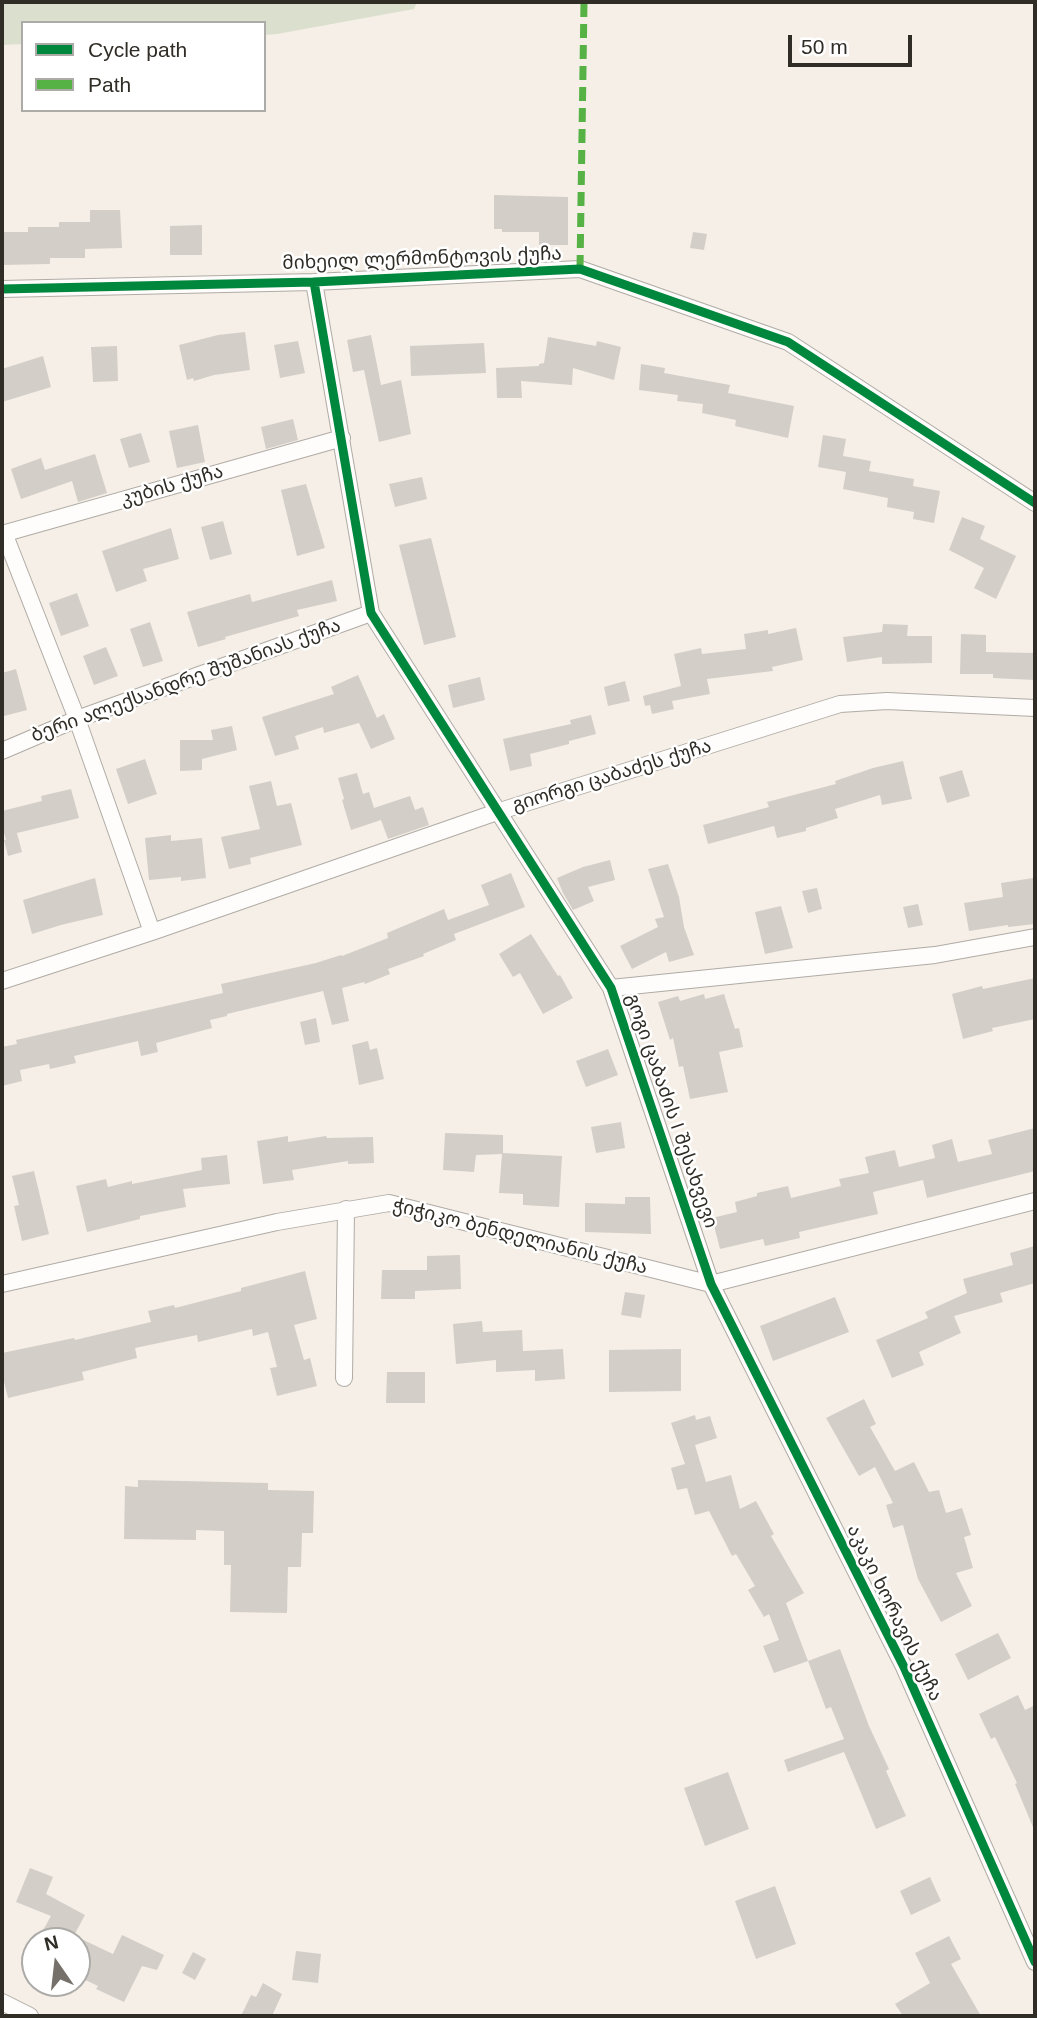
<!DOCTYPE html>
<meta charset="utf-8">
<style>
body{margin:0}
#map{position:relative;width:1037px;height:2018px;overflow:hidden;background:#f5efe7;font-family:Helvetica,sans-serif}
canvas{display:block}
.frame{position:absolute;inset:0;border:4px solid #302c26;pointer-events:none}
.legend{position:absolute;left:21px;top:21px;width:245px;height:91px;box-sizing:border-box;background:#fff;border:2px solid #acaba8;margin:0;padding:9px 12px;list-style:none;font-size:21px;color:#302c26}
.legend li{display:flex;align-items:center;gap:14px;height:35px}
.legend b{width:35px;border:2px solid #acaba8}
.north{position:absolute;left:21px;top:1927px;width:70px;height:70px;box-sizing:border-box;background:#fff;border:2px solid #acaba8;border-radius:50%;rotate:346deg;font-size:19px;font-weight:700;line-height:28px;text-align:center;color:#302c26}
.north::after{content:'';display:block;margin:auto;width:24px;height:32px;background:#75706a;clip-path:polygon(50% 0,100% 100%,50% 72%,0 100%)}
.scale{position:absolute;left:788px;top:35px;width:124px;height:32px;box-sizing:border-box;border:4px solid #302c26;border-top:0;padding-left:9px;font-size:21px;line-height:24px;white-space:nowrap;color:#302c26;-webkit-text-stroke:5px #fff;paint-order:stroke}
</style>
<div id="map">
<canvas width="1037" height="2018"></canvas>
<div class="frame"></div>
<ul class="legend">
<li><b style="height:9px;background:#00873e"></b>Cycle path</li>
<li><b style="height:9px;background:#56b245"></b>Path</li>
</ul>
<div class="north">N</div>
<div class="scale">50 m</div>
</div>
<script>
const g = document.querySelector('canvas').getContext('2d');
g.lineJoin = 'round';
function fill(path, color) {
  g.fillStyle = color;
  g.fill(path, 'evenodd');
}
function toPath(rows) {
  const path = new Path2D();
  for (const r of rows) {
    path.moveTo(r[0], r[1]);
    for (let i = 2; i < r.length; i += 2) path.lineTo(r[i], r[i + 1]);
  }
  return path;
}
function stroke(path, color, width, dash) {
  g.strokeStyle = color;
  g.lineWidth = width;
  g.lineCap = dash ? 'butt' : 'round';
  g.setLineDash(dash || []);
  g.stroke(path);
}
function label(font, color, halo, rows, align = 'center') {
  g.font = font + ' Helvetica,"Noto Sans Georgian",sans-serif';
  g.lineWidth = 5;
  g.setLineDash([]);
  g.textBaseline = 'middle';
  g.strokeStyle = halo;
  g.fillStyle = color;
  for (const [text, x, y, turn = 0] of rows) {
    g.save();
    g.translate(x, y);
    g.rotate((+turn || 0) * Math.PI / 180);
    g.textAlign = isNaN(turn) ? turn : align;
    if (halo) g.strokeText(text, 0, 0);
    g.fillText(text, 0, 0);
    g.restore();
  }
}
const green = toPath([
 [2,2,417,2,414,9,277,34,264,35,264,23,23,23,23,44,2,45]
]);
const building = toPath([
 [494,195,568,197,568,245,539,245,539,232,502,232,502,229,494,229],
 [90,210,120,210,122,248,85,249,85,258,50,258,50,264,2,265,2,232,28,232,28,227,59,227,59,222,90,222],
 [202,225,202,255,170,255,170,226],
 [693,232,707,234,704,250,690,248],
 [245,332,250,370,214,375,194,381,193,378,187,380,179,345,218,335],
 [371,335,381,385,401,380,411,434,379,442,364,370,353,372,347,340],
 [548,337,596,346,597,341,621,347,614,380,573,368,572,385,521,381,522,398,497,398,496,368,539,366,539,364,544,363],
 [298,341,305,373,280,378,274,345],
 [484,343,486,373,411,376,410,346],
 [117,346,118,381,93,382,91,347],
 [43,356,51,387,2,402,2,369],
 [641,364,665,368,664,373,730,385,728,393,794,406,788,438,735,426,736,420,702,413,703,404,677,401,678,395,639,390],
 [293,419,298,440,266,449,261,427],
 [198,425,205,462,177,468,169,431],
 [141,433,150,462,129,468,120,439],
 [823,435,846,439,843,456,871,461,869,471,914,479,913,486,940,491,934,523,913,519,914,512,887,507,888,498,843,489,846,472,818,467],
 [95,454,107,493,78,502,72,481,21,499,11,469,41,458,45,470],
 [422,477,427,499,395,507,389,484],
 [306,484,325,548,297,556,281,490],
 [962,517,985,526,980,539,1016,556,996,599,974,588,984,568,949,550],
 [223,521,232,554,210,560,201,527],
 [171,528,179,559,143,569,147,581,116,592,102,551],
 [431,538,456,637,424,645,399,545],
 [332,580,337,601,297,610,299,616,225,637,226,639,198,647,187,612,250,594,252,602],
 [77,593,89,626,61,636,49,603],
 [150,622,163,661,143,667,130,629],
 [883,624,908,625,907,636,932,636,932,663,882,664,882,657,847,662,843,637,882,632],
 [796,628,803,660,772,667,773,671,707,679,710,694,672,701,674,709,652,714,650,705,645,706,643,696,681,686,674,654,701,648,702,654,746,649,744,634,768,630,768,634],
 [961,634,986,635,986,652,1035,653,1035,680,993,678,993,674,960,674],
 [106,647,118,676,94,685,83,656],
 [16,669,27,710,4,716,2,707,2,673],
 [358,675,377,718,384,714,395,739,371,749,359,723,324,733,323,727,295,736,299,749,275,756,262,717,334,694,331,687],
 [480,677,485,700,453,708,448,685],
 [625,681,630,701,608,706,604,687],
 [591,715,596,734,569,741,569,744,530,754,532,766,510,771,503,739,571,724,570,720],
 [232,726,237,750,202,759,202,770,180,771,180,740,213,740,211,730],
 [145,759,157,794,128,804,116,769],
 [903,761,912,799,882,805,880,795,835,809,838,818,806,828,806,831,777,838,774,826,708,844,703,825,769,807,767,802,836,784,835,781,873,768],
 [962,770,970,796,947,803,939,777],
 [357,773,363,794,369,792,374,808,410,796,415,810,423,807,429,825,388,839,381,820,351,830,342,800,344,799,338,778],
 [271,781,277,806,291,803,302,845,250,858,251,864,229,869,221,837,260,829,249,786],
 [71,789,79,818,17,833,22,852,8,856,4,840,6,840,2,825,2,811,42,801,41,796],
 [171,835,171,841,202,838,206,878,181,881,181,877,149,880,145,838],
 [610,860,615,880,588,887,594,901,573,910,563,893,557,878,583,867],
 [668,864,679,897,684,927,694,955,669,962,666,952,632,969,620,946,658,927,655,919,664,917,648,869],
 [511,873,525,907,454,934,456,940,423,954,424,956,388,969,390,974,365,984,364,982,342,988,349,1021,332,1025,323,991,227,1014,227,1016,210,1020,212,1028,156,1043,158,1052,141,1056,138,1041,74,1056,76,1063,50,1069,49,1064,20,1070,22,1081,2,1086,2,1047,17,1044,16,1040,223,993,221,984,316,963,341,955,342,956,388,938,387,933,444,909,448,920,489,905,481,885],
 [95,878,103,915,61,925,32,934,23,900],
 [1033,878,1035,924,1008,927,1008,925,969,931,964,903,1003,897,1001,883],
 [817,888,822,909,808,913,802,891],
 [918,904,923,925,908,928,903,907],
 [781,906,793,948,765,954,755,912],
 [531,934,558,976,560,975,573,998,543,1014,520,973,513,977,499,954],
 [1035,978,1035,1019,992,1028,993,1031,963,1039,952,994,982,986,983,989],
 [704,994,705,999,724,994,735,1029,739,1028,743,1047,719,1052,728,1092,690,1099,683,1066,679,1067,673,1038,670,1040,658,1002,678,996,680,1001],
 [316,1018,320,1042,305,1045,300,1022],
 [368,1041,370,1050,377,1048,384,1079,359,1085,352,1045],
 [608,1049,618,1075,586,1087,576,1061],
 [621,1122,625,1148,596,1153,591,1127],
 [1035,1128,1035,1171,927,1198,923,1180,873,1192,878,1214,799,1232,800,1238,765,1246,763,1239,720,1249,712,1218,737,1212,735,1202,757,1196,757,1193,788,1186,791,1198,841,1186,839,1179,869,1173,865,1157,895,1150,899,1167,935,1158,932,1145,952,1139,958,1162,992,1154,988,1140],
 [445,1133,503,1135,503,1153,562,1156,559,1207,523,1205,523,1194,499,1193,502,1154,476,1155,474,1172,443,1170],
 [288,1136,288,1142,326,1136,327,1138,373,1137,374,1163,348,1164,348,1161,292,1170,294,1180,263,1184,257,1141],
 [227,1155,230,1184,183,1189,186,1207,140,1216,140,1219,87,1232,76,1186,106,1179,108,1187,132,1181,132,1184,202,1170,201,1158],
 [34,1171,49,1234,22,1241,14,1206,19,1205,12,1176],
 [625,1197,650,1197,651,1234,585,1232,585,1203,625,1204],
 [1035,1246,1035,1283,1000,1293,1003,1302,954,1316,961,1333,919,1352,924,1365,892,1378,876,1340,928,1318,925,1312,967,1293,963,1279,1013,1265,1010,1253],
 [460,1255,461,1289,415,1291,415,1299,381,1299,382,1270,427,1270,427,1256],
 [305,1271,317,1319,294,1325,304,1360,310,1358,317,1386,277,1396,270,1368,277,1367,268,1332,253,1336,252,1329,198,1342,197,1335,135,1348,137,1358,82,1372,84,1380,8,1398,2,1373,2,1353,74,1338,75,1340,151,1322,148,1311,174,1305,175,1308,241,1291,241,1288],
 [625,1292,645,1295,641,1318,621,1315],
 [835,1297,849,1332,773,1361,760,1326],
 [482,1321,483,1332,522,1330,523,1351,563,1349,565,1379,535,1381,535,1370,496,1372,496,1360,456,1364,453,1324],
 [681,1349,681,1391,609,1392,609,1350],
 [387,1372,425,1372,425,1403,386,1403],
 [864,1399,876,1424,870,1427,895,1471,914,1462,929,1492,939,1490,946,1513,962,1508,971,1535,964,1537,973,1568,956,1573,972,1606,941,1622,918,1579,903,1525,893,1528,886,1505,893,1503,875,1467,859,1476,826,1418],
 [695,1415,696,1420,710,1416,717,1438,695,1445,706,1482,731,1475,740,1509,756,1501,774,1534,771,1536,804,1593,786,1603,808,1661,774,1673,763,1646,779,1640,769,1614,764,1617,748,1590,755,1586,736,1554,732,1556,709,1511,695,1515,687,1488,677,1490,671,1468,685,1464,671,1423],
 [138,1480,268,1483,268,1490,314,1491,313,1533,302,1533,301,1567,288,1567,287,1613,230,1612,231,1565,224,1565,224,1531,196,1530,196,1540,124,1539,125,1486,138,1487],
 [998,1633,1011,1658,968,1680,955,1654],
 [840,1649,869,1726,889,1769,886,1771,906,1816,876,1829,844,1752,788,1772,784,1760,844,1739,831,1707,826,1709,808,1661],
 [1018,1695,1025,1710,1035,1705,1035,1832,1015,1784,1017,1783,995,1737,991,1739,979,1714],
 [728,1772,749,1829,705,1846,684,1788],
 [30,1868,53,1877,46,1894,85,1915,71,1941,37,1941,51,1916,16,1902],
 [930,1877,941,1901,911,1915,900,1891],
 [775,1886,796,1944,756,1959,735,1901],
 [122,1935,164,1955,157,1970,142,1966,124,2002,96,1989,98,1986,77,1976,77,1937,113,1954],
 [949,1936,961,1959,951,1964,981,2016,903,2016,895,2004,930,1983,915,1953],
 [296,1951,321,1954,318,1983,292,1980],
 [193,1952,206,1959,195,1980,182,1973],
 [263,1983,282,1994,272,2016,241,2016,251,1995,256,1997]
]);
const minor = toPath([
 [314,282,371,613,611,988,711,1284,904,1667,1035,1962],
 [2,289,314,282,580,269,788,342,1035,503],
 [4,533,77,719,152,932],
 [2,534,342,438],
 [2,751,77,719,371,613],
 [2,981,152,932,497,812,840,704,887,701,1035,708],
 [611,988,935,955,1035,937],
 [2,1284,277,1222,389,1203,711,1284,1035,1201],
 [344,1378,346,1209],
 [2,2002,30,2016]
]);
const quiet = toPath([
 [580,269,584,2]
]);
const cycleway = toPath([
 [314,282,371,613,611,988,711,1284,904,1667,1035,1962],
 [2,289,314,282,580,269,788,342,1035,503]
]);
const streetNames = [
 ["მიხეილ ლერმონტოვის ქუჩა",422,259,-2],
 ["კუბის ქუჩა",172,486,-16],
 ["ბერი ალექსანდრე შუშანიას ქუჩა",186,681,-20],
 ["გიორგი ცაბაძეს ქუჩა",612,776,-17],
 ["გოგი ცაბაძის I შესახვევი",671,1111,71],
 ["ჭიჭიკო ბენდელიანის ქუჩა",520,1237,14],
 ["აკაკი ხორავის ქუჩა",894,1613,64]
];
fill(green, '#dbdfcd');
fill(building, '#d3cec8');
stroke(minor, '#b0aba5', 18);
stroke(minor, '#fefdfb', 16);
stroke(quiet, '#56b245', 7, [14, 7]);
stroke(cycleway, '#00873e', 9);
label('19px', '#302c26', '#fff', streetNames);
</script>
